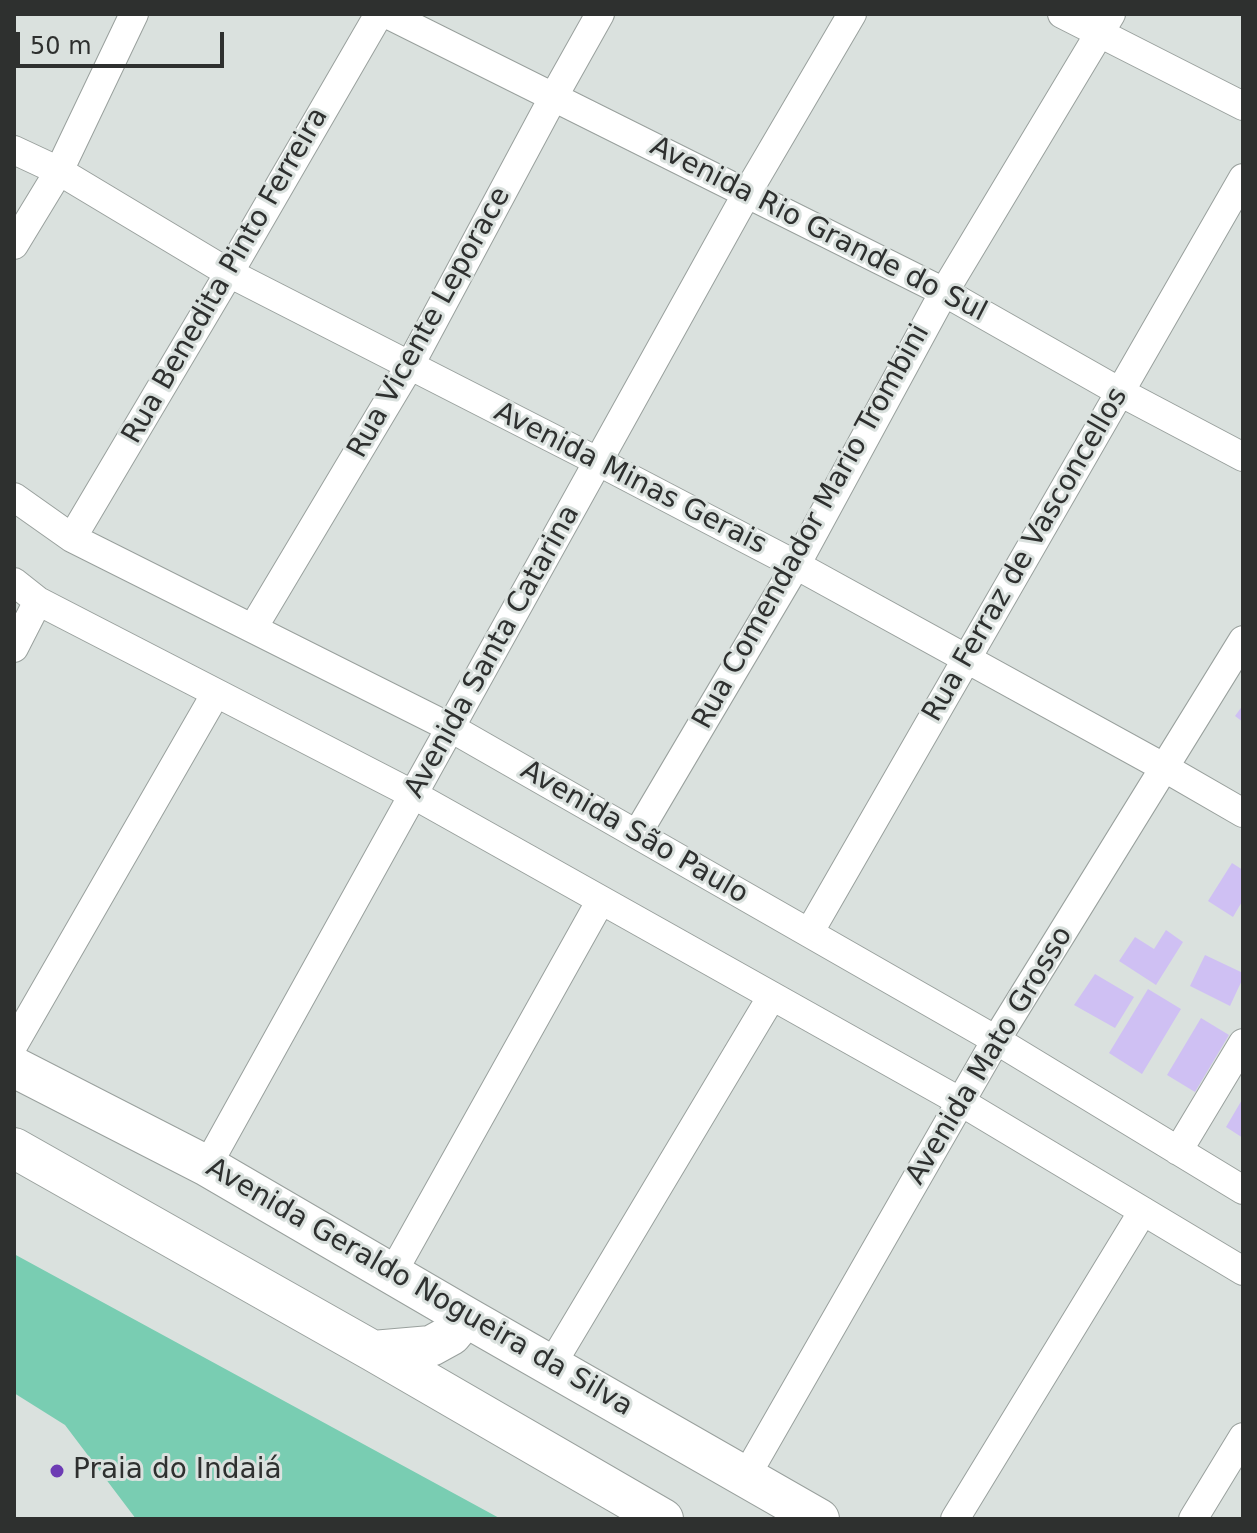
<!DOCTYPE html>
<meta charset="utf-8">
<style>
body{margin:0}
#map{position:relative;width:1257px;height:1533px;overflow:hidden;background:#dae1de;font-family:"DejaVu Sans",sans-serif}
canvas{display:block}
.frame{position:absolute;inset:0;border:16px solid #2e302f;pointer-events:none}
.scale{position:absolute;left:16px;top:32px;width:208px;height:36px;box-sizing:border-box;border:4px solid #2e302f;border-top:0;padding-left:10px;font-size:24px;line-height:28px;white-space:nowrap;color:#2e302f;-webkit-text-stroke:6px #dae1de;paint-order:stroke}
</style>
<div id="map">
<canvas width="1257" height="1533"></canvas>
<div class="frame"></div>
<div class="scale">50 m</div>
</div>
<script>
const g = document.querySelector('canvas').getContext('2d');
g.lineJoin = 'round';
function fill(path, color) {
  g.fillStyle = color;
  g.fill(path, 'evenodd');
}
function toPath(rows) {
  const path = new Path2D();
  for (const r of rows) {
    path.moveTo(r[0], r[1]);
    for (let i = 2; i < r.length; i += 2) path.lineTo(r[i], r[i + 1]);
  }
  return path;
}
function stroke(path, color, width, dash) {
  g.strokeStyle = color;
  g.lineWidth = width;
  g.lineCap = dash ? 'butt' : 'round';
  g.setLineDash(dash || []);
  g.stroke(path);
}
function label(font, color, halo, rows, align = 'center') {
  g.font = font + ' "DejaVu Sans",sans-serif';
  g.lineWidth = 6;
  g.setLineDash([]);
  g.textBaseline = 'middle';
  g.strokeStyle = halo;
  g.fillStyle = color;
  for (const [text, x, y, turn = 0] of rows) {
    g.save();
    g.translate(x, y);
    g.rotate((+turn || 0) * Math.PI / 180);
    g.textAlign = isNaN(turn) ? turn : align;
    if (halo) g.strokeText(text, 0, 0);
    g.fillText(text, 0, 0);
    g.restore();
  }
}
const green = toPath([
 [14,1254,501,1519,136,1519,65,1425,14,1393]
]);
const building = toPath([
 [1243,705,1243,722,1235,716],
 [1232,863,1243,870,1243,900,1233,917,1208,901],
 [1166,930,1183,942,1156,985,1119,961,1135,937,1154,949],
 [1205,955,1243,973,1243,978,1230,1006,1190,986],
 [1095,974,1134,997,1115,1028,1074,1005],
 [1148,989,1181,1009,1142,1074,1109,1053],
 [1201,1018,1229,1035,1195,1092,1167,1075],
 [1243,1098,1243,1138,1226,1127]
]);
const minor = toPath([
 [387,14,944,292,1120,392,1243,457],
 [1062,14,1243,106],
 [14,150,59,171,229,273,599,462,796,565,1165,768,1243,813],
 [14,245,59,171,134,14],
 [14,497,72,538,451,728,996,1040,1243,1190],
 [72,538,229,273,379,14],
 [14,582,38,601,414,795,961,1102,1243,1271],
 [253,628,410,365,554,96,600,14],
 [14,648,38,601],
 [637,834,796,565,944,292,1111,14],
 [809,933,1243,178],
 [14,1044,216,693],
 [1178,1151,1243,1043],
 [207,1166,747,193,852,14],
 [393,1272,601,900],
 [552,1364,772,996],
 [746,1476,996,1040,1243,640],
 [955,1519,1143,1211],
 [1193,1519,1243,1437]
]);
const secondary = toPath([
 [14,1067,207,1166,466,1317,819,1519],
 [14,1148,373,1351,663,1519],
 [373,1351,431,1346,451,1335,466,1317]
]);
const markers = [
 [57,1471,8,"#6d3cb4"]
];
const streetNames = [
 ["Avenida Rio Grande do Sul",818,230,27],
 ["Rua Benedita Pinto Ferreira",226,276,-60],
 ["Rua Vicente Leporace",430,323,-61],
 ["Avenida Minas Gerais",630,479,27],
 ["Rua Comendador Mario Trombini",812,527,-61],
 ["Rua Ferraz de Vasconcellos",1026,555,-60],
 ["Avenida Santa Catarina",493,652,-61],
 ["Avenida São Paulo",634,833,30],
 ["Avenida Mato Grosso",990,1056,-59],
 ["Avenida Geraldo Nogueira da Silva",419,1288,30]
];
const poiNames = [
 ["Praia do Indaiá",73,1471]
];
fill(green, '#79cdb2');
fill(building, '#cfc0f3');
stroke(minor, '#99a09d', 30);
stroke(secondary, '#99a09d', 42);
stroke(minor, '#fff', 28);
stroke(secondary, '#fff', 40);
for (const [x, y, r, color] of markers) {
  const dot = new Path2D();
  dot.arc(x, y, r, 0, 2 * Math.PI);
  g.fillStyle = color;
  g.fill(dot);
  stroke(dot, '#dae1de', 3);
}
label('28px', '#2e302f', '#dae1de', streetNames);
label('28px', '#2e302f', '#dae1de', poiNames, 'left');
</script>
